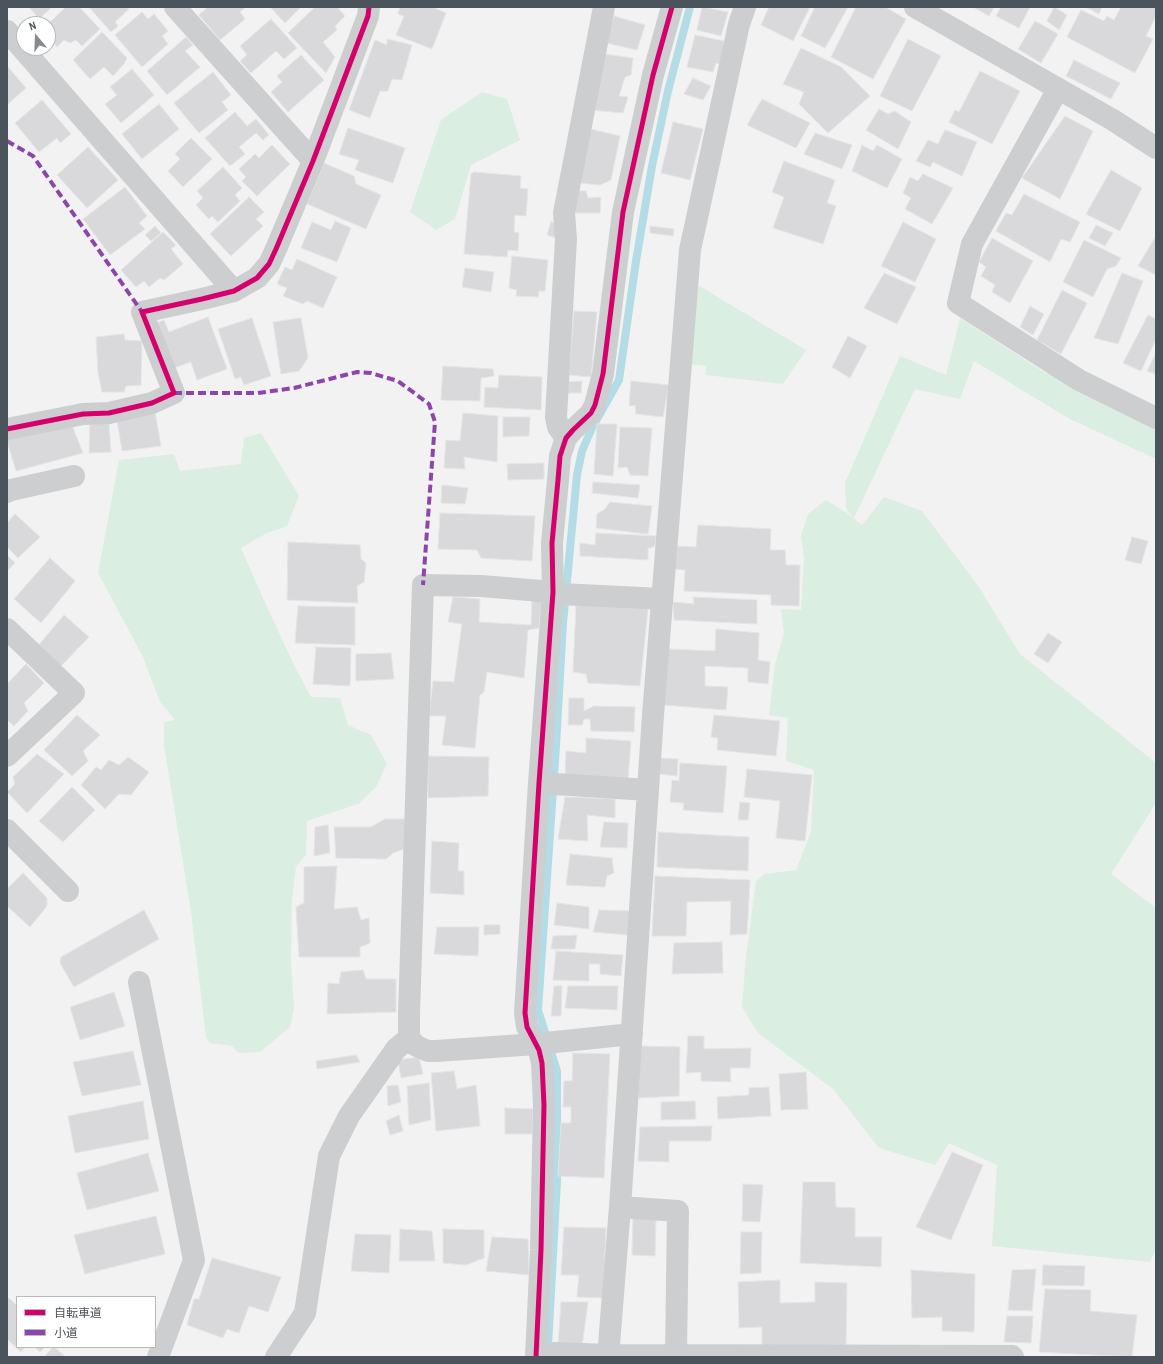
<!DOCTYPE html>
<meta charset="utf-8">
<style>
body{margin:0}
#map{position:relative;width:1163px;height:1364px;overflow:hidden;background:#f3f2f2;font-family:"Archivo Narrow","Noto Sans JP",sans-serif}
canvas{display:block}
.frame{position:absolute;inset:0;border:8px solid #4b545d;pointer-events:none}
.legend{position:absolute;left:16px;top:1296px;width:140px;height:52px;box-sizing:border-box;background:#fff;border:1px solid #b7bbbe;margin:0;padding:5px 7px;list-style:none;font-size:12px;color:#4b545d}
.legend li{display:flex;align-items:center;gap:8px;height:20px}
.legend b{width:20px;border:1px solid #b7bbbe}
.north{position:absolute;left:16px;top:16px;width:40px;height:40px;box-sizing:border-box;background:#fff;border:1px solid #b7bbbe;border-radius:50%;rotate:341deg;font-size:11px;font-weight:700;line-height:16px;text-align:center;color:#4b545d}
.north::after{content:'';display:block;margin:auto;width:14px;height:18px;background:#868b91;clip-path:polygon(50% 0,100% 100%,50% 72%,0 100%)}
</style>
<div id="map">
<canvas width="1163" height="1364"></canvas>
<div class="frame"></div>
<ul class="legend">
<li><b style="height:5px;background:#d6006c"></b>自転車道</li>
<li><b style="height:5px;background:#8e44ad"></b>小道</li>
</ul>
<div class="north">N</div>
</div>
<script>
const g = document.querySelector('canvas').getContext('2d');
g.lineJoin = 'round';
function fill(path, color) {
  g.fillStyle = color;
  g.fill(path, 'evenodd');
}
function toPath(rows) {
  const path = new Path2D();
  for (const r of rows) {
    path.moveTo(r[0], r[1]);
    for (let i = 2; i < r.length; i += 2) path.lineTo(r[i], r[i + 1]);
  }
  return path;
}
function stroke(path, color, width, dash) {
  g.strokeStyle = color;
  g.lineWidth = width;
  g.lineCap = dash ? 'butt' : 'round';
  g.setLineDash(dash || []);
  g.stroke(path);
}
const green = toPath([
 [482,92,507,99,520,140,471,165,455,219,436,230,410,212,441,120],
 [696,284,806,350,783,384,706,375,706,366,688,364],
 [960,318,1041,370,1156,427,1156,459,1070,419,974,361,960,399,915,389,854,518,848,512,846,507,845,483,900,356,946,375],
 [261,433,299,496,287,526,267,533,241,548,263,598,294,665,311,697,340,698,348,725,371,735,387,764,376,787,358,804,307,821,306,855,296,867,292,900,291,960,294,1008,290,1027,260,1052,239,1053,232,1046,210,1043,206,1037,191,912,164,745,164,722,175,720,160,702,143,657,98,573,119,460,174,454,180,471,241,464,244,438],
 [884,497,922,511,979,587,1020,654,1156,763,1156,803,1111,874,1156,908,1156,1249,1150,1262,992,1246,997,1165,949,1143,935,1165,879,1148,833,1089,758,1033,742,1007,746,957,756,881,765,874,796,870,811,832,814,770,786,761,788,718,769,715,775,664,784,633,781,609,801,610,804,558,801,536,808,514,826,500,847,513,862,525]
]);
const stream = toPath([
 [550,1352,548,1347,557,1181,557,1071,538,1010,556,746,563,623,577,475,582,451,592,428,619,380,636,261,652,166,668,91,690,7]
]);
const building = toPath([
 [29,7,52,7,39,19,29,7],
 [66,7,79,7,100,29,82,46,76,40,70,43,64,40,57,47,48,38,48,24,66,7],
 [89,7,126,7,129,9,115,22,118,26,111,32,89,7],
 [208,7,246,7,240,12,245,19,220,40,199,15,208,7],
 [270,7,301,7,285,23,270,7],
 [315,7,337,7,345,16,335,26,337,30,323,42,335,57,326,73,288,33,315,7],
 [400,7,432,7,446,13,432,49,396,35,404,16,398,14,400,7],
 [702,7,728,12,721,36,697,30,702,7],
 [769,7,810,7,793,41,761,25,769,7],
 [815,7,848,7,825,48,801,36,815,7],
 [856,7,885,7,906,19,873,79,831,57,856,7],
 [973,7,994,7,989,16,973,7],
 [1001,7,1030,7,1019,28,996,16,1001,7],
 [1054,7,1067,15,1059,30,1047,21,1054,7],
 [1086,7,1102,7,1099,14,1086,7],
 [1121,7,1156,7,1156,16,1146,36,1153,39,1135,73,1067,37,1081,10,1104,21,1107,16,1114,20,1121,7],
 [142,12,148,19,154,14,168,31,162,36,168,44,142,67,115,35,142,12],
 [614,16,645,25,637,50,606,43,614,16],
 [271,19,297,48,284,59,276,51,251,73,240,61,247,55,240,46,271,19],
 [1035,21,1058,34,1041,63,1018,49,1035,21],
 [102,32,127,58,124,64,113,76,104,67,90,79,73,60,102,32],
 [695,35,724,41,721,64,716,63,713,72,687,67,695,35],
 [186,37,193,45,185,51,200,67,167,95,147,71,186,37],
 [387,39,412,45,402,80,392,79,388,91,380,91,370,118,349,110,375,40,387,45,387,39],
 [908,39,941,56,912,111,880,96,908,39],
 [801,48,841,67,870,96,828,133,799,104,804,92,783,84,801,48],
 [604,54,633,58,631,75,625,77,619,96,628,97,623,113,591,110,604,54],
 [301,55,324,80,288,112,271,92,282,82,277,76,301,55],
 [1074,60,1120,83,1111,99,1066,76,1074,60],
 [8,67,26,88,7,105,7,68,8,67],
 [132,69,154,95,121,123,105,104,117,95,110,87,132,69],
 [980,71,1020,91,992,144,949,122,955,110,959,112,980,71],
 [213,72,231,95,222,102,228,110,199,133,174,103,213,72],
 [693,78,711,86,703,100,684,94,693,78],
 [762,99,810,123,796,148,747,125,762,99],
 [42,100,71,134,60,143,57,138,39,152,15,123,42,100],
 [159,104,179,129,142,159,122,134,159,104],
 [879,109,888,114,895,111,911,122,898,149,866,130,879,109],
 [235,112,247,126,256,119,269,135,263,140,256,133,239,147,245,154,230,166,205,138,235,112],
 [1065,116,1093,131,1060,199,1022,178,1065,116],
 [673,122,703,129,690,180,661,173,673,122],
 [348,128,405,148,393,183,355,170,359,160,339,154,348,128],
 [590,129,620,136,611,180,600,185,579,183,590,129],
 [945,130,977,142,962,176,933,162,930,167,916,161,928,140,938,144,945,130],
 [815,133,852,145,842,169,804,154,815,133],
 [191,138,212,159,183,187,168,171,180,159,175,154,191,138],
 [272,145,290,164,257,196,242,181,246,177,239,169,255,154,259,158,272,145],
 [862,145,873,151,877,145,902,159,887,188,852,171,862,145],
 [88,147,118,180,87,208,57,175,88,147],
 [784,161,835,180,827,203,836,206,823,244,773,228,784,197,772,192,784,161],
 [324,163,354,176,356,184,381,195,366,229,307,204,324,163],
 [223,167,242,188,235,195,240,201,218,222,212,216,209,219,196,205,203,198,197,191,223,167],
 [1111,170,1142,188,1120,231,1086,214,1111,170],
 [474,172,521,176,520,188,528,189,526,216,515,215,514,232,519,233,518,251,508,250,507,257,464,254,471,174,474,172],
 [923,174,953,188,932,224,905,209,911,198,903,193,910,177,918,181,923,174],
 [125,187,147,216,139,223,145,229,110,255,83,219,125,187],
 [576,191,586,191,588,198,601,197,600,213,574,213,576,191],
 [1024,194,1080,222,1070,242,1061,239,1050,262,996,231,1006,213,1012,215,1024,194],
 [249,197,264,212,256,219,263,226,231,256,210,234,249,197],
 [335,221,351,228,337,262,301,248,312,222,331,230,335,221],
 [551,222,559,224,556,238,547,235,551,222],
 [903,222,936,239,915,282,881,266,903,222],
 [1096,225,1113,233,1105,246,1089,238,1096,225],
 [155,226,161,233,151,241,145,235,155,226],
 [650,226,674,229,673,236,650,233,650,226],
 [163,232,176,245,171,249,183,264,164,280,160,278,149,287,144,281,136,287,121,270,163,232],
 [1156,236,1156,275,1138,266,1156,236],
 [992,238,1033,261,1010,303,992,292,995,285,981,276,986,267,979,262,992,238],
 [1084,240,1121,258,1116,266,1107,269,1093,297,1063,282,1084,240],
 [512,256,548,260,545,291,539,291,538,297,516,296,517,290,509,288,512,256],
 [297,259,337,277,323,308,307,301,303,304,283,296,287,288,277,284,285,267,292,270,297,259],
 [465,268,494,272,491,292,462,287,465,268],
 [884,273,916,287,897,324,864,308,884,273],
 [1122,273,1143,281,1118,344,1094,338,1122,273],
 [1062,290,1087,303,1061,354,1037,340,1062,290],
 [1030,306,1044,314,1033,335,1020,327,1030,306],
 [574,311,597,312,591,377,569,375,574,311],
 [1148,315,1156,319,1156,339,1141,371,1123,363,1148,315],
 [208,317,227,369,197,380,191,362,174,368,153,325,164,320,169,332,208,317],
 [252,318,271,376,244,385,241,377,235,379,218,329,252,318],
 [301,318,308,358,299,371,281,374,273,322,301,318],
 [124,334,125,340,142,341,141,385,126,386,124,392,102,392,98,373,96,337,124,334],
 [848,336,867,346,850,378,832,367,848,336],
 [1156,353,1156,374,1147,371,1156,353],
 [443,366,493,369,494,376,481,378,480,401,441,400,443,366],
 [499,375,542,377,541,410,484,407,485,387,498,388,499,375],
 [582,381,581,393,567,393,568,382,582,381],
 [631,381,669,385,663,417,636,414,635,405,629,406,631,381],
 [155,412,161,446,122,451,117,420,155,412],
 [463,413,498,416,497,462,464,457,465,469,444,468,446,440,460,441,463,413],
 [503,417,530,417,529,436,503,437,503,417],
 [71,423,83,453,16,471,7,441,7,438,71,423],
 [90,423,109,423,111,452,89,453,90,423],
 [597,424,617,424,613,476,594,474,597,424],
 [620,427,652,428,648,476,630,475,627,467,618,468,620,427],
 [544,463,544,479,508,480,507,464,544,463],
 [593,482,640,485,638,498,592,493,593,482],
 [442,485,468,488,465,504,441,503,442,485],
 [610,502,652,506,648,534,596,528,597,514,605,509,610,502],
 [440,513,535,516,532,561,481,558,477,550,438,549,440,513],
 [15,514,40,537,18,558,7,547,7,523,15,514],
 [698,525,771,529,770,550,785,550,786,565,800,565,799,606,771,605,771,595,684,591,685,570,674,569,676,546,696,547,698,525],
 [596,533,656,536,655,546,648,549,648,560,580,556,580,543,595,545,596,533],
 [1132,537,1148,541,1141,564,1125,560,1132,537],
 [288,542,360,545,361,559,366,563,364,582,357,586,358,603,287,600,288,542],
 [7,555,15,563,7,571,7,555],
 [50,558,75,581,41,623,14,599,50,558],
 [453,597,480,599,479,622,531,625,532,600,542,600,539,628,528,630,524,678,487,672,484,692,480,695,475,748,442,745,446,716,429,716,433,681,454,682,462,624,448,622,453,597],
 [693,597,757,600,757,624,674,620,673,602,694,604,693,597],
 [576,605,648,609,640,686,588,683,586,674,573,672,576,605],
 [298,606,355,607,355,645,295,643,298,606],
 [64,615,89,637,61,666,37,647,64,615],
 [716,629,759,633,758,660,770,662,768,684,748,682,748,668,705,666,705,686,728,687,726,710,664,705,668,649,715,651,716,629],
 [1048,633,1062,642,1048,663,1034,654,1048,633],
 [316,647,351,648,350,686,313,684,316,647],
 [391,653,394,679,356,681,356,654,391,653],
 [26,664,44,683,24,703,28,711,14,726,7,720,7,684,26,664],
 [569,698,584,698,584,711,594,706,635,707,634,732,591,731,590,719,584,719,582,725,568,725,569,698],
 [77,715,100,735,83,751,88,761,72,776,44,750,77,715],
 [714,715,780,721,776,756,717,750,718,738,711,737,714,715],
 [586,738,631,741,628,779,565,775,566,751,586,753,586,738],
 [37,754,64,774,27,813,7,792,15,784,13,777,37,754],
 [428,756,489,757,488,796,428,798,428,756],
 [128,757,149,772,131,795,119,794,105,809,81,785,96,767,101,770,109,760,119,765,128,757],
 [660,758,678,759,677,776,659,774,660,758],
 [680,763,727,766,723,813,683,810,684,803,670,802,672,780,679,781,680,763],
 [747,769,812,775,805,841,776,838,780,801,744,797,747,769],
 [72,787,95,810,63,842,39,821,72,787],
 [565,797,615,799,615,818,587,815,588,841,558,839,565,797],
 [740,802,750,803,748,820,738,820,740,802],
 [385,819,405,819,404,849,393,853,386,859,336,858,334,827,371,827,385,819],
 [604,822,628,823,627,848,600,847,604,822],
 [328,825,330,853,314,856,315,827,328,825],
 [658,832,749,837,748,871,657,867,658,832],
 [432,841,459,843,458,871,464,871,464,895,430,893,432,841],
 [570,854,612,858,614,873,607,876,605,887,566,885,570,854],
 [337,866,334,909,357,907,361,920,369,918,370,943,360,947,360,957,299,957,296,907,304,903,304,867,337,866],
 [23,873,47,898,47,906,30,927,7,906,7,889,23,873],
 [655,876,750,880,747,934,730,935,731,901,687,902,686,936,652,936,655,876],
 [557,903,589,907,589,929,554,925,557,903],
 [144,910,159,939,74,987,60,963,61,957,144,910],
 [599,910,630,911,628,935,593,932,599,910],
 [484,925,500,925,500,934,484,935,484,925],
 [437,927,479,927,478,956,434,954,437,927],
 [577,935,575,949,551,949,553,936,577,935],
 [722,942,723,973,672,974,674,943,722,942],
 [556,951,623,955,621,976,600,974,600,964,589,964,589,981,553,980,556,951],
 [363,970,366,979,396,979,396,1012,327,1014,328,983,339,984,341,972,363,970],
 [554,986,562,986,561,1016,551,1016,554,986],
 [568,986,618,986,617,1010,565,1008,568,986],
 [114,992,125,1026,80,1040,70,1007,114,992],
 [688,1036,704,1036,704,1049,751,1048,750,1068,730,1068,731,1082,701,1081,701,1072,686,1073,688,1036],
 [641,1046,680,1047,679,1096,638,1098,641,1046],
 [133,1051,141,1085,82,1096,73,1062,133,1051],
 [573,1053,610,1054,604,1178,558,1176,561,1123,571,1123,571,1107,563,1107,564,1081,572,1081,573,1053],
 [356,1055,360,1062,317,1069,316,1061,356,1055],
 [419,1057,423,1074,401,1078,398,1060,419,1057],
 [454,1071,457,1089,476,1085,480,1126,436,1131,431,1073,454,1071],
 [806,1072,808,1109,781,1110,779,1074,806,1072],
 [429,1083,431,1120,409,1125,407,1086,429,1083],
 [398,1085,401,1102,388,1106,387,1086,398,1085],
 [769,1087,771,1116,718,1119,717,1097,749,1095,749,1088,769,1087],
 [143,1101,149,1139,75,1153,68,1116,143,1101],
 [695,1101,696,1119,661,1120,661,1102,695,1101],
 [505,1108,533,1109,532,1134,505,1134,505,1108],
 [399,1115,403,1131,390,1135,386,1121,399,1115],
 [712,1126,711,1141,669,1141,669,1162,638,1161,640,1127,712,1126],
 [952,1152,983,1165,951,1240,916,1227,952,1152],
 [148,1153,159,1191,87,1210,77,1173,148,1153],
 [803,1182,835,1182,836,1207,855,1208,855,1237,882,1237,881,1267,800,1263,803,1182],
 [743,1184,763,1185,760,1222,742,1221,743,1184],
 [156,1216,165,1254,85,1274,74,1235,156,1216],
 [633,1218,656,1219,655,1256,632,1255,633,1218],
 [564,1227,606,1228,603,1298,577,1297,579,1275,561,1275,564,1227],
 [400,1229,432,1231,435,1261,399,1261,400,1229],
 [443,1229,484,1230,484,1258,466,1265,443,1263,443,1229],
 [741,1232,762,1232,761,1273,740,1274,741,1232],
 [355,1234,391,1235,389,1273,351,1271,355,1234],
 [492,1237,528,1239,529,1275,486,1271,492,1237],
 [212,1258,281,1277,268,1312,249,1306,239,1333,227,1329,223,1338,187,1325,194,1299,199,1299,212,1258],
 [1043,1265,1085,1266,1084,1286,1042,1285,1043,1265],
 [1036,1269,1032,1311,1008,1310,1012,1270,1036,1269],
 [911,1270,975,1274,974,1332,942,1331,942,1317,912,1318,911,1270],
 [780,1280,780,1303,815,1302,815,1282,847,1283,846,1345,762,1346,762,1327,739,1328,738,1282,780,1280],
 [1045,1289,1091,1290,1090,1311,1137,1315,1132,1357,1039,1352,1045,1289],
 [9,1298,17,1306,17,1347,25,1347,21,1352,7,1339,7,1300,9,1298],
 [561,1302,588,1302,582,1347,558,1345,561,1302],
 [1007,1316,1033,1316,1031,1343,1004,1342,1007,1316],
 [34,1347,45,1347,40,1352,34,1347],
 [53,1347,54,1347,66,1357,44,1357,53,1347]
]);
const minor = toPath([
 [175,7,313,161],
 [915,7,1113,120,1156,148],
 [7,31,234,291],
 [1058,89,972,244,958,303,1079,380,1156,418],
 [7,429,83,414,109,413,152,403,174,393,142,312,202,299,234,291,257,278,269,264,276,249,313,161,368,16,369,7],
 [566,438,558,427,556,417,566,239,564,213,604,7],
 [7,492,11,490,74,476],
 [7,629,74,693,7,756],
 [539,783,648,790],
 [7,830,68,891],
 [139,982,194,1260,158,1357],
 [632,1034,536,1044,436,1051,428,1051,421,1048,415,1045,409,1038,409,1014,423,585,481,586,553,592,560,594,662,599],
 [620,1207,678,1211,676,1355],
 [536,1356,556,1353,608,1355,1012,1356,1013,1357],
 [276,1357,305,1313,329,1156,349,1116,396,1049,409,1038],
 [536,1357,541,1250,544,1105,542,1063,539,1050,527,1027,525,1013,539,783,553,592,552,543,558,480,560,456,566,438,573,430,591,413,595,405,603,374,623,212,653,75,672,7],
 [608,1357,620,1207,653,715,690,250,739,24,745,7]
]);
const quiet = toPath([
 [7,141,33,156,142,312],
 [174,393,258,393,294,388,357,372,371,373,398,381,429,404,435,422,423,585]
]);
const cycleway = toPath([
 [7,429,83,414,109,413,152,403,174,393,142,312,202,299,234,291,257,278,269,264,276,249,313,161,368,16,369,7],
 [536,1357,541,1250,544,1105,542,1063,539,1050,527,1027,525,1013,539,783,553,592,552,543,558,480,560,456,566,438,573,430,591,413,595,405,603,374,623,212,653,75,672,7]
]);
fill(green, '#daeee2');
stroke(stream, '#b4dce7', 8);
fill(building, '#d9d9db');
stroke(building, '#e4e4e5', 1);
stroke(minor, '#ccced0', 22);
stroke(quiet, '#8e44ad', 4, [8, 4]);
stroke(cycleway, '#d6006c', 5);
</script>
